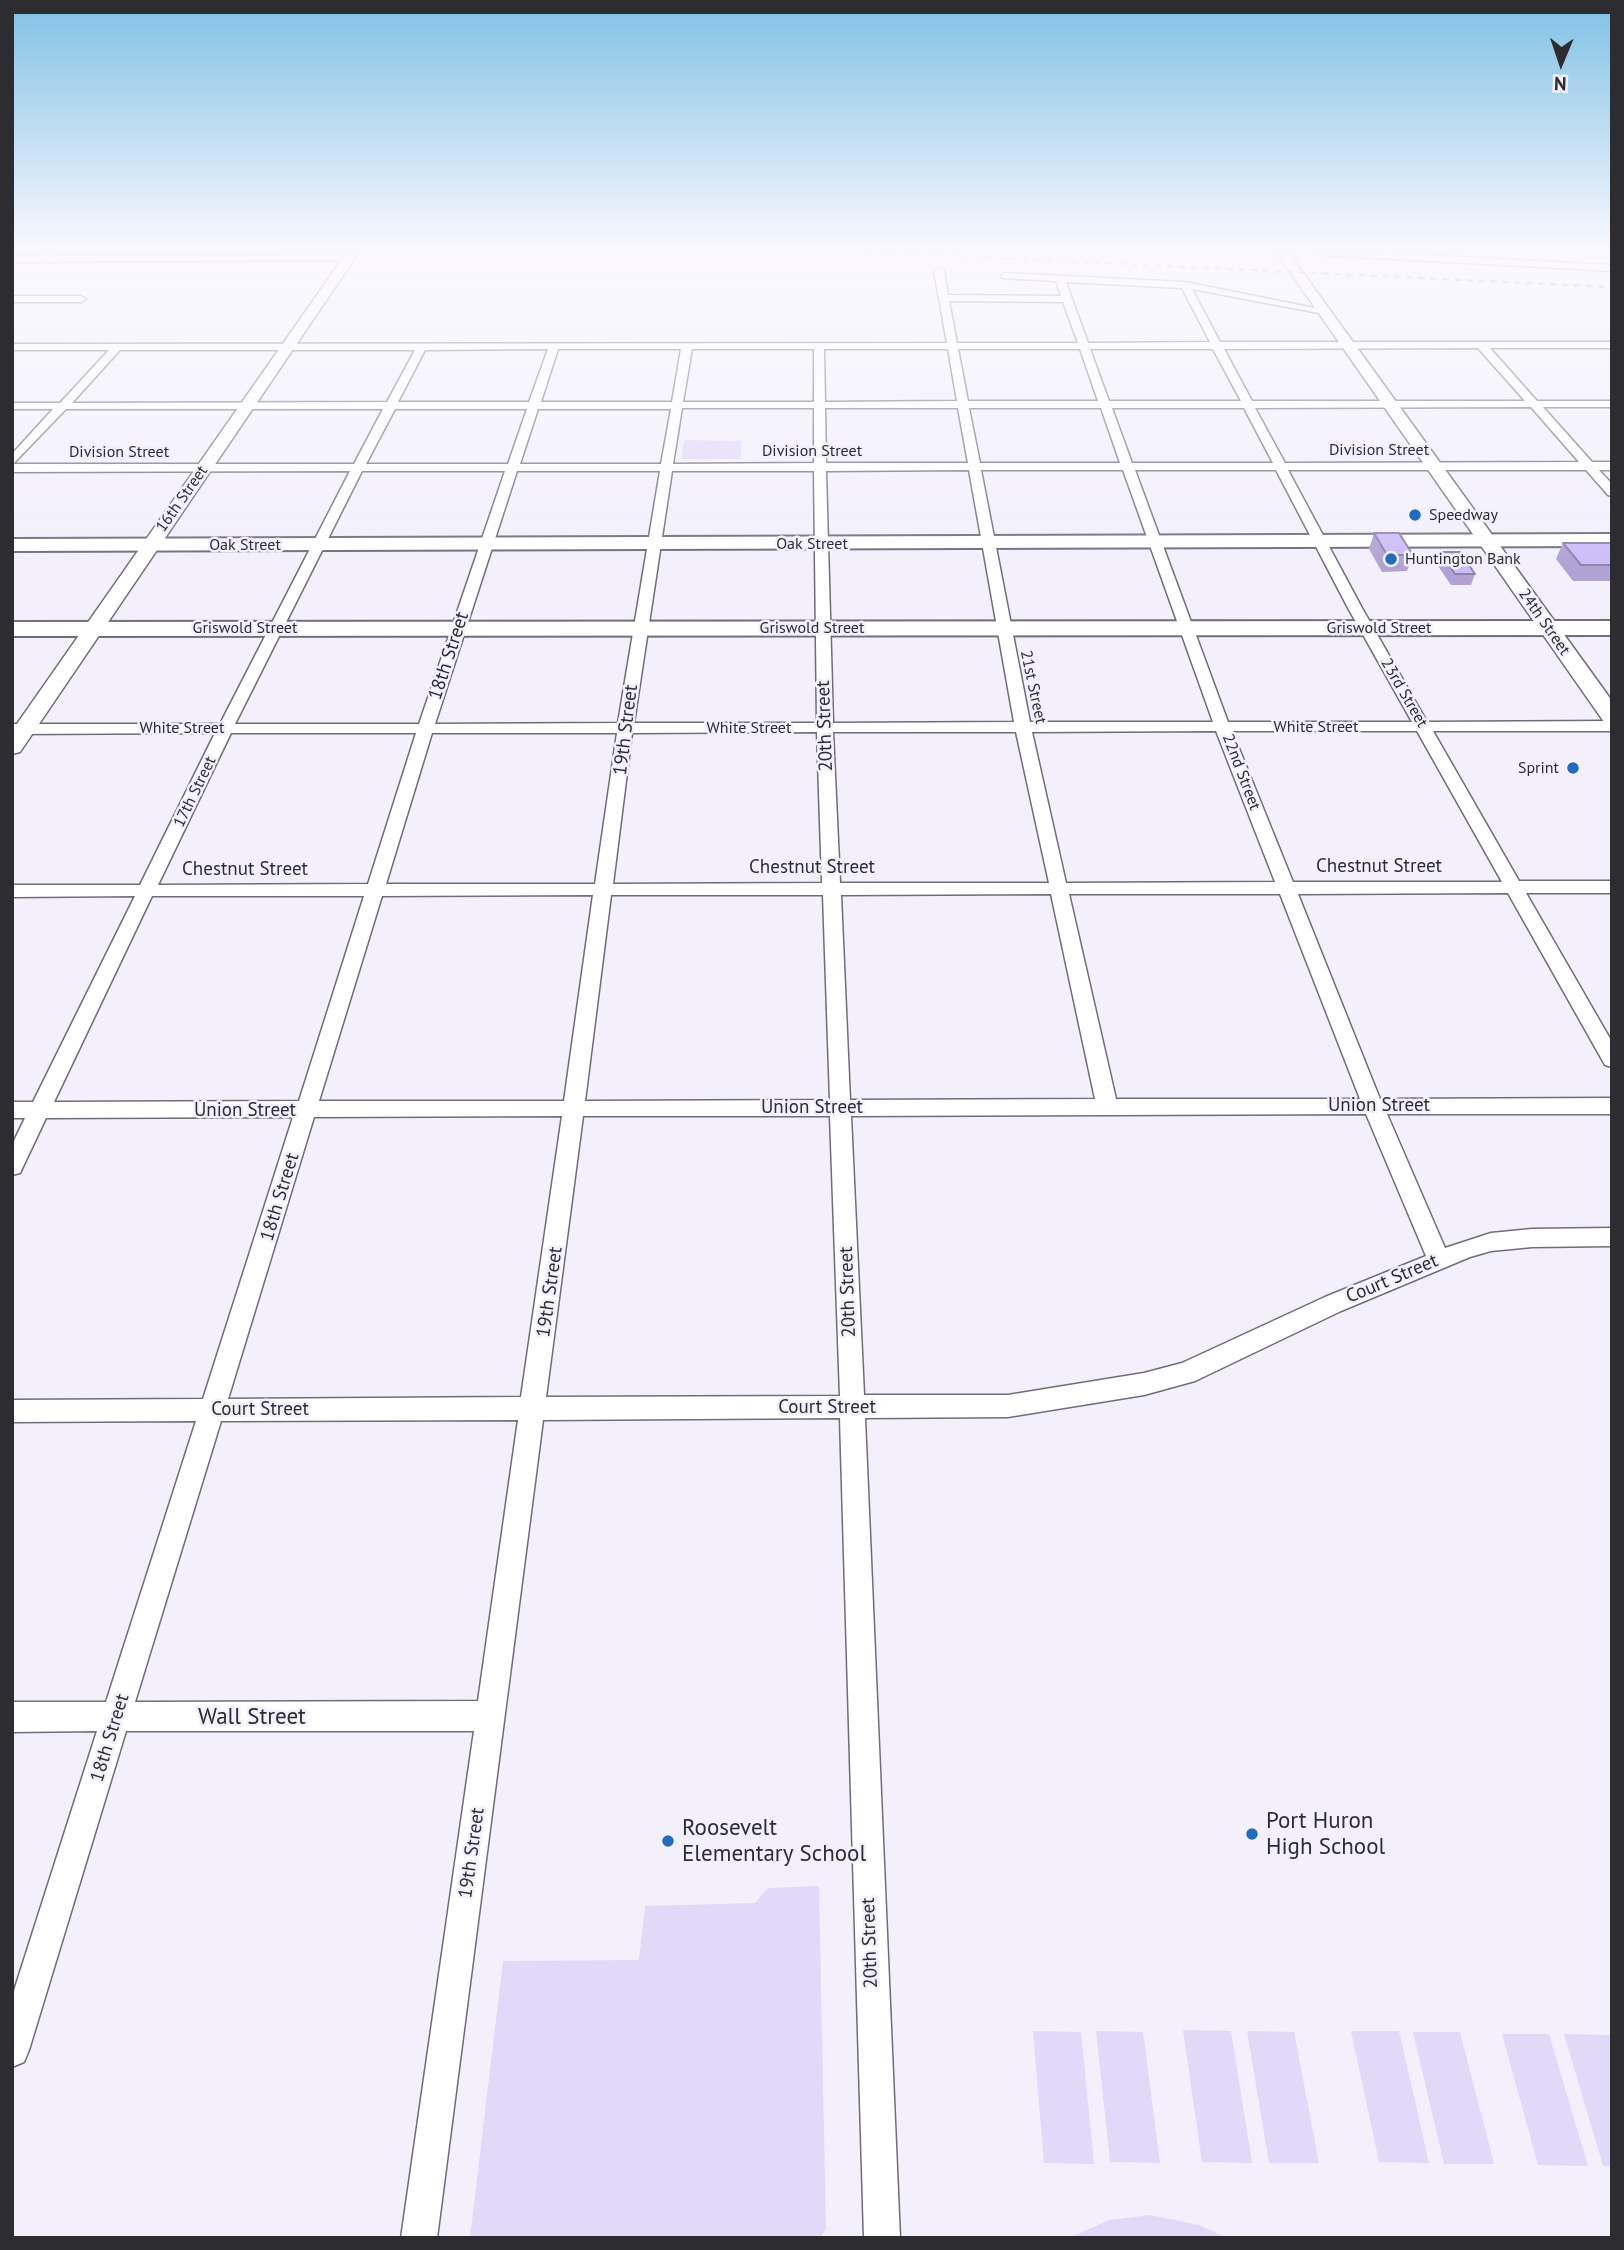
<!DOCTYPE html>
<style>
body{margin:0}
#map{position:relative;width:1624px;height:2250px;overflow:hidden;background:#f3f0fc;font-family:"PT Sans",sans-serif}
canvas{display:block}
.frame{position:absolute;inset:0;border:14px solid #2d2c31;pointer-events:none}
.north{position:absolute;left:1526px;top:28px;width:70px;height:70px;-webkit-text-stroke:5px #f3f0fc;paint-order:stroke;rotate:182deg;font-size:19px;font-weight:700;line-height:28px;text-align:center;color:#2d2c31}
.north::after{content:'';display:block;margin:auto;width:24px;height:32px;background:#2d2c31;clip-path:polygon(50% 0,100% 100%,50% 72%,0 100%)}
</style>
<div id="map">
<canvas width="1624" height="2250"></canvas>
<div class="frame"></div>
<div class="north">N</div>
</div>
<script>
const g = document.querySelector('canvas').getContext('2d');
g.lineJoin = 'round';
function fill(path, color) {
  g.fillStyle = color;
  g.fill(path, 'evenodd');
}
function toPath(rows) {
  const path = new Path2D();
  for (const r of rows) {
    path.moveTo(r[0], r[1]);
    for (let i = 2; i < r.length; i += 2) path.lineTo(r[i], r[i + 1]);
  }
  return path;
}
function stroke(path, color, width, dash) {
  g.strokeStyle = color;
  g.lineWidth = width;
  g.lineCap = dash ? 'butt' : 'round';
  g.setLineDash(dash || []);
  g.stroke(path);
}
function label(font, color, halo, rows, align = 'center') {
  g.font = font + ' "PT Sans",sans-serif';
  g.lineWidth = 5;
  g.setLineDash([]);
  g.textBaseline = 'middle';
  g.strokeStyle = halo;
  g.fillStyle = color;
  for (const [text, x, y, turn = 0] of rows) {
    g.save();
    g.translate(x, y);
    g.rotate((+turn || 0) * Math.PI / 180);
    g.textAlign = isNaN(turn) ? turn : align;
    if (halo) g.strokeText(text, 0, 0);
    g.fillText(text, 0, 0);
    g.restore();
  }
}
const green = toPath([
 [684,440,742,441,740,459,681,459],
 [819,1886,826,2229,820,2238,470,2238,503,1961,639,1960,645,1906,755,1903,768,1888],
 [1183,2030,1231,2031,1252,2163,1202,2162],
 [1033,2031,1081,2032,1094,2164,1044,2163],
 [1096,2031,1143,2032,1160,2163,1110,2162],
 [1247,2031,1294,2032,1319,2163,1269,2163],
 [1351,2031,1399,2031,1429,2163,1379,2162],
 [1413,2032,1460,2032,1494,2164,1444,2164],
 [1502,2034,1549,2034,1588,2166,1538,2165],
 [1564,2034,1611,2035,1612,2166,1603,2166],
 [1150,2215,1199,2225,1227,2238,1069,2238,1109,2220]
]);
const street = toPath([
 [1315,252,1370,252,1612,265,1612,271,1320,255,1315,252],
 [353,255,355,257,350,260,12,262,12,256,353,255],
 [939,268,944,271,948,295,1061,296,1056,281,1002,278,1002,274,1005,273,1185,282,1329,311,1324,314,1192,289,1220,342,1612,342,1612,348,1490,348,1537,401,1612,401,1612,407,1543,407,1592,462,1612,462,1612,470,1599,470,1612,484,1612,496,1608,495,1586,470,1288,470,1362,608,1427,722,1612,721,1612,731,1433,731,1519,881,1612,881,1612,893,1526,893,1612,1042,1612,1067,1605,1065,1508,893,1298,894,1380,1099,1612,1098,1612,1114,1387,1114,1445,1248,1491,1233,1532,1229,1612,1228,1612,1246,1532,1247,1491,1251,1470,1257,1341,1311,1195,1381,1144,1395,1008,1417,865,1418,900,2238,864,2238,840,1418,543,1420,437,2238,401,2238,474,1731,126,1731,29,2050,24,2062,12,2067,12,1997,97,1731,12,1732,12,1702,106,1702,196,1421,12,1422,12,1400,203,1399,293,1117,46,1118,20,1173,12,1175,12,1145,25,1118,12,1118,12,1102,33,1102,135,896,12,897,12,885,140,885,215,733,12,734,12,724,220,724,350,471,12,472,12,454,53,409,12,409,12,403,60,403,109,350,12,350,12,344,947,343,934,271,939,268],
 [1066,282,1182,288,1210,342,1088,343,1066,282],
 [949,301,1063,302,1078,343,957,343,949,301],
 [1478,348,1525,401,1252,401,1224,349,1478,348],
 [548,349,529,402,398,402,425,350,548,349],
 [558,349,681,349,672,402,541,402,558,349],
 [692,349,814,349,814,402,683,402,692,349],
 [824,349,948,349,957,401,825,402,824,349],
 [958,349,1080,349,1098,401,968,401,958,349],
 [1090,349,1213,349,1241,401,1109,401,1090,349],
 [120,350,415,350,387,402,72,403,120,350],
 [1531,407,1579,462,1285,463,1255,408,1531,407],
 [682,408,814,408,814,463,673,464,682,408],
 [825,408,958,408,968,463,826,463,825,408],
 [969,408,1101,408,1120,463,980,463,969,408],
 [1112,408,1244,408,1273,463,1132,463,1112,408],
 [66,409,383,409,354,464,13,464,66,409],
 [395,409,527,409,508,464,366,464,395,409],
 [538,409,671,409,661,464,520,464,538,409],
 [969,470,1014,722,833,723,826,471,969,470],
 [981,470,1123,470,1213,722,1030,722,981,470],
 [1135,470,1276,470,1348,608,1412,722,1228,722,1135,470],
 [362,471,505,471,419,724,235,724,362,471],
 [517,471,660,471,618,723,435,724,517,471],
 [672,471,814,471,817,723,634,723,672,471],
 [1216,731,1275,882,1066,883,1032,732,1216,731],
 [1232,731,1417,731,1502,882,1293,882,1232,731],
 [817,732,822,883,613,884,632,733,817,732],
 [833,732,1016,732,1049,883,840,883,833,732],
 [231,733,416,733,368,884,158,885,231,733],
 [432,733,617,733,595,884,386,884,432,733],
 [1051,894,1095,1099,850,1100,841,895,1051,894],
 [1069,894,1280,894,1360,1099,1116,1099,1069,894],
 [593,895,564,1101,319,1101,382,896,593,895],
 [611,895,823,895,830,1100,585,1101,611,895],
 [152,896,364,896,299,1101,54,1102,152,896],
 [1366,1114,1426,1256,1325,1297,1182,1363,1144,1373,1008,1395,864,1395,851,1116,1366,1114],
 [562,1116,521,1397,228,1399,314,1117,562,1116],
 [583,1116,830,1116,840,1396,546,1397,583,1116],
 [518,1420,478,1701,135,1702,221,1421,518,1420],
 [12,296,81,296,86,299,81,302,12,302,12,296]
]);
const secondary = toPath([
 [347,252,359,252,20,752,12,754,12,731,347,252],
 [1276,252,1288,252,1612,701,1612,723,1604,722,1276,252]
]);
const primary = toPath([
 [1612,534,1612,546,12,551,12,539,1612,534],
 [1612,621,1612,635,12,636,12,622,1612,621]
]);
const rail = toPath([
 [867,252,1612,287]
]);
const wall = toPath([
 [1374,533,1413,555,1407,571,1382,572,1369,549],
 [1563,543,1612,543,1612,581,1573,581,1556,559],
 [1440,552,1475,574,1471,585,1451,585,1436,563]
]);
const building = toPath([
 [1374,533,1399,533,1413,555,1387,555,1374,533],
 [1563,543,1612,543,1612,565,1581,565,1563,543],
 [1440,552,1460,552,1475,574,1455,574,1440,552]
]);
const markers = [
 [1415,515,7,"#236cbc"],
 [1391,559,7,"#236cbc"],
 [1573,768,7,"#236cbc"],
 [1252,1834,7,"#236cbc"],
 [668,1841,7,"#236cbc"]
];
const farStreetnames = [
 ["Division Street",1379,450],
 ["Division Street",812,451],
 ["Division Street",119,452],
 ["16th Street",182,499,-55],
 ["Oak Street",812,544],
 ["Oak Street",245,545],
 ["24th Street",1544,622,55],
 ["Griswold Street",245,628],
 ["Griswold Street",812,628],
 ["Griswold Street",1379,628],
 ["21st Street",1033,687,78],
 ["23rd Street",1404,693,60],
 ["White Street",1316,727],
 ["White Street",182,728],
 ["White Street",749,728],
 ["22nd Street",1241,772,69],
 ["17th Street",195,792,-64]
];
const farPoinames = [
 ["Speedway",1429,515],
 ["Huntington Bank",1405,559],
 ["Sprint",1559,768,"right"]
];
const streetNames = [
 ["18th Street",449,656,-72],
 ["20th Street",825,726,-92],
 ["19th Street",626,730,-83],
 ["Chestnut Street",1379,867],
 ["Chestnut Street",812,868],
 ["Chestnut Street",245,870],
 ["Union Street",1379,1106],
 ["Union Street",812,1108],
 ["Union Street",245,1111],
 ["18th Street",280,1197,-73],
 ["Court Street",1392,1279,-23],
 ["19th Street",550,1292,-82],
 ["20th Street",848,1292,-92],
 ["Court Street",827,1408],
 ["Court Street",260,1410],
 ["18th Street",110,1738,-73],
 ["19th Street",472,1853,-82],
 ["20th Street",870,1943,-92]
];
const nearStreetnames = [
 ["Wall Street",252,1717]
];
const nearPoinames = [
 ["Port Huron",1266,1821],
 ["High School",1266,1847],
 ["Roosevelt",682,1828],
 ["Elementary School",682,1854]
];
fill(green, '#e1d9f8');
stroke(street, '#6f6d77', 3);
stroke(secondary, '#6f6d77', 3);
stroke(primary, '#6f6d77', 4);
fill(street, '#fff');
fill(secondary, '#fff');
fill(primary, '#fff');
stroke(rail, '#939199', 2.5, [6, 6]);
fill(wall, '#b0a3d4');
fill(building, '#cdbdf7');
stroke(building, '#9084ad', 2);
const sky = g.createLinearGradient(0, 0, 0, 567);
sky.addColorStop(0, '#7fc1e4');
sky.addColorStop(0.44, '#faf8fe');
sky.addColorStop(1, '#faf8fe00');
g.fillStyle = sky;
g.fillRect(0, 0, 1624, 567);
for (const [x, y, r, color] of markers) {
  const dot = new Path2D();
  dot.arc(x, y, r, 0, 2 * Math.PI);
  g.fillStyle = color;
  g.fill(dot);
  stroke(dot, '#f3f0fc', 2.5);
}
label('16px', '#2d2c31', '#f3f0fc', farStreetnames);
label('16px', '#2d2c31', '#f3f0fc', farPoinames, 'left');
label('19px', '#2d2c31', '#f3f0fc', streetNames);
label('23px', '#2d2c31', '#f3f0fc', nearStreetnames);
label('23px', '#2d2c31', '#f3f0fc', nearPoinames, 'left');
</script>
